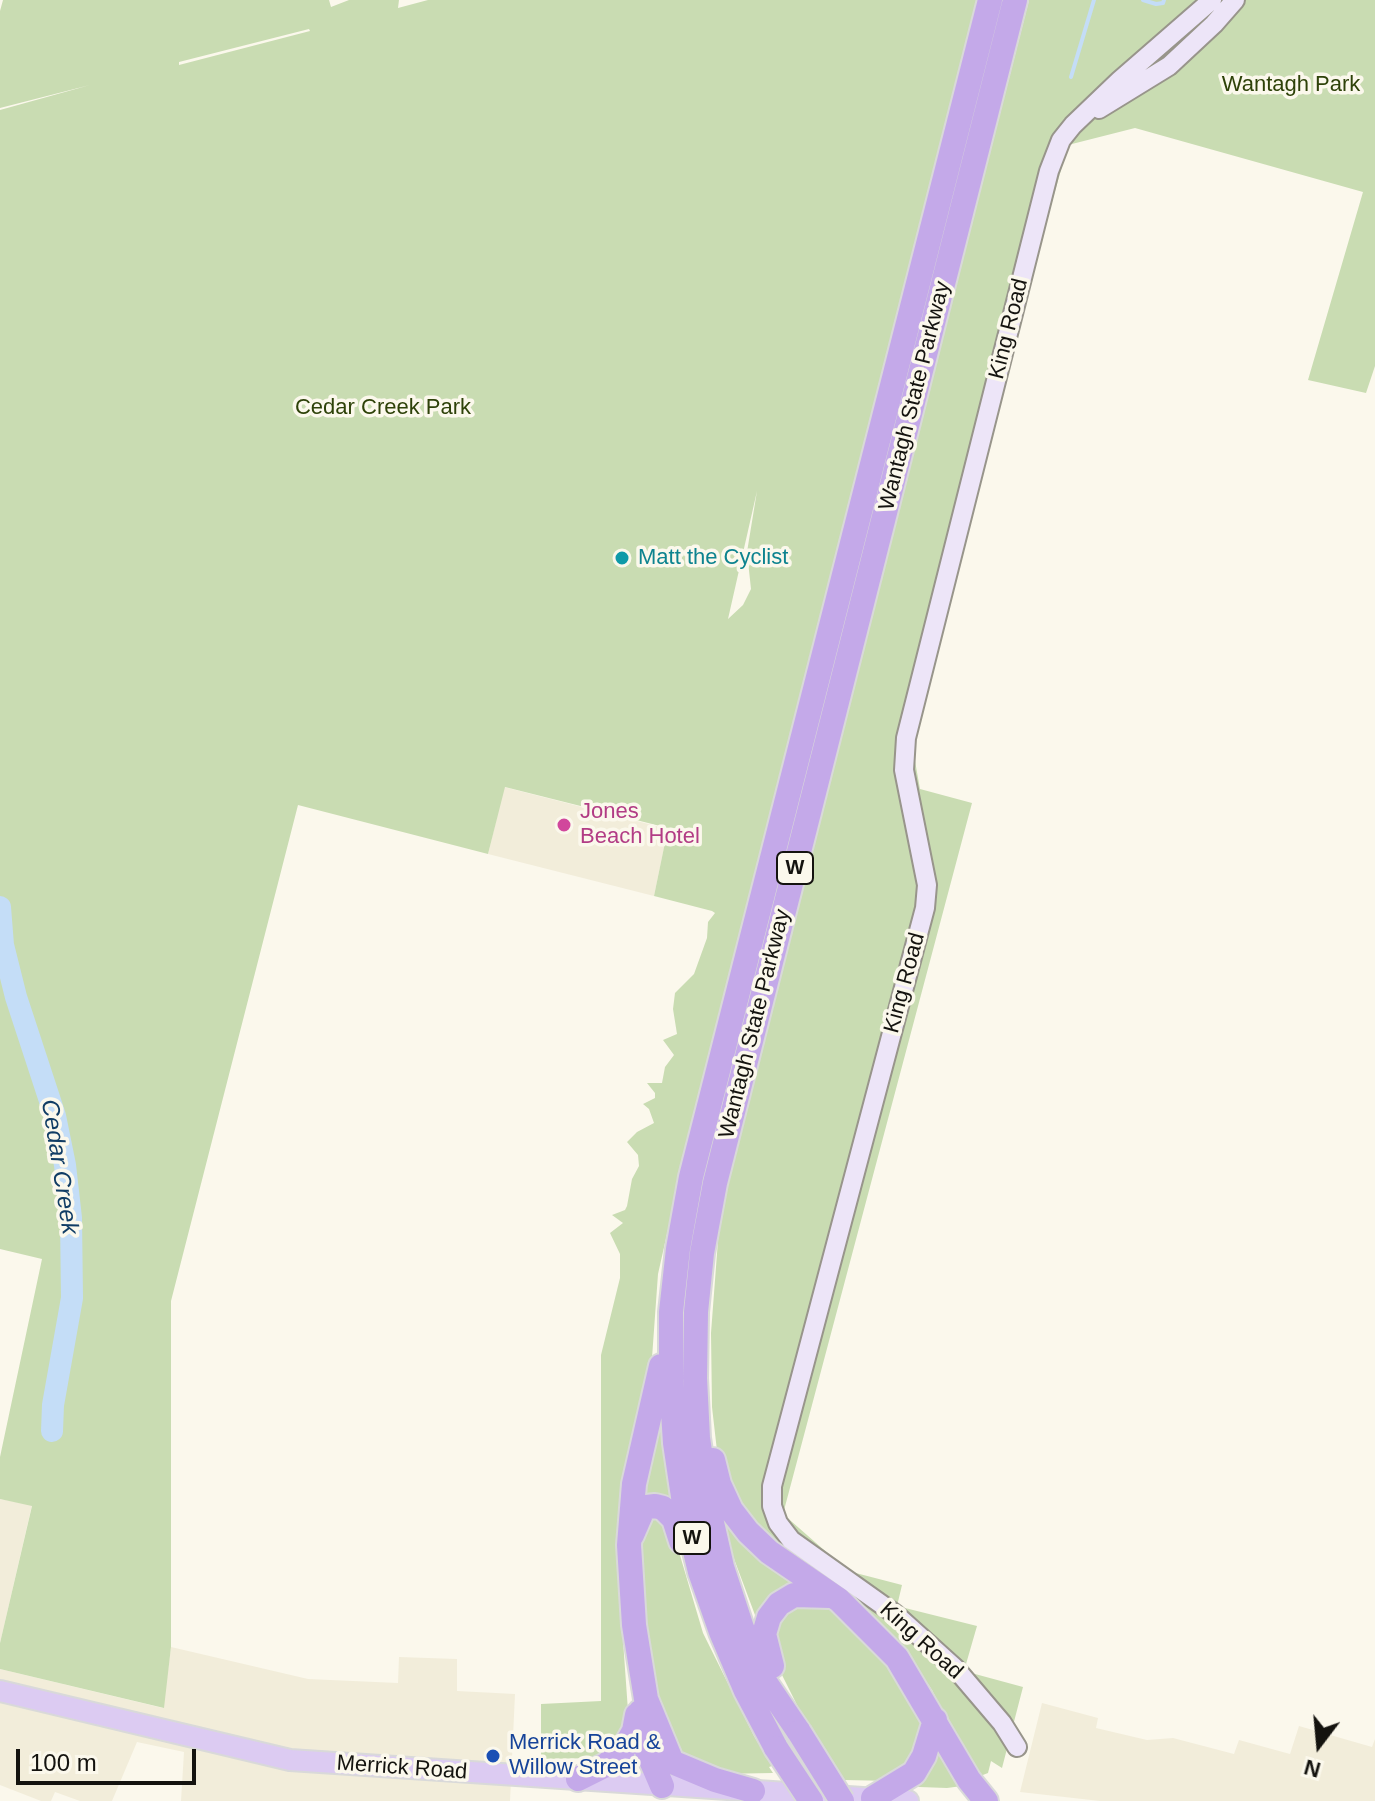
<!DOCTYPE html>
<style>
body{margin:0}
#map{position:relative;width:1375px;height:1801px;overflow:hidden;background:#fbf8ec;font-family:Helvetica,sans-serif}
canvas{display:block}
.north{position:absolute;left:1279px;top:1705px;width:80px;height:80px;-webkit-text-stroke:6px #fbf8ec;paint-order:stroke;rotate:196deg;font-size:22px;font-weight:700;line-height:32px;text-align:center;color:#14130f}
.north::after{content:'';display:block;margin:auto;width:28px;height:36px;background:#14130f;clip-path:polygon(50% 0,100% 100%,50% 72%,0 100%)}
.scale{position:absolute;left:16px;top:1749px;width:180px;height:36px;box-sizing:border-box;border:4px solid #14130f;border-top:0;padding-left:10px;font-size:24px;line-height:28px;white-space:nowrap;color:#14130f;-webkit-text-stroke:6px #fbf8ec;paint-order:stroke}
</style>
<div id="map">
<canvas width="1375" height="1801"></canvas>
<div class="north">N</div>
<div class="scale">100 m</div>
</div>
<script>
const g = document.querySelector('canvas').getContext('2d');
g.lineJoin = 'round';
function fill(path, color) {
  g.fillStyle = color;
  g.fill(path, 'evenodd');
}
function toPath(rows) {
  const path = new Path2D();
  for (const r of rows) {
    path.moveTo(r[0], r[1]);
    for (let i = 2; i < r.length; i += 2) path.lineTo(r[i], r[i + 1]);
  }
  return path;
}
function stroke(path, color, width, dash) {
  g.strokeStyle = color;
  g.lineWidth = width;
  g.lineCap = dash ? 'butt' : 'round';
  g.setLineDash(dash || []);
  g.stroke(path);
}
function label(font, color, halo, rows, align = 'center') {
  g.font = font + ' Helvetica,sans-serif';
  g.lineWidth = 7;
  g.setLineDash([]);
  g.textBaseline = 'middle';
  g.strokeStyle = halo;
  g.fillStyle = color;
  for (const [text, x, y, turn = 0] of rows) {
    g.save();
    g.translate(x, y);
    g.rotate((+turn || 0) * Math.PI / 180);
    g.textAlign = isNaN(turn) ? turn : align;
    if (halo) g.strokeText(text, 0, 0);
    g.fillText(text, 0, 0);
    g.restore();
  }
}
const built = toPath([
 [504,787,668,829,654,896,488,854],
 [0,1499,32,1505,0,1643],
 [171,1647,308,1679,398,1683,399,1657,457,1659,457,1691,515,1694,510,1801,181,1801,184,1752,137,1742,112,1801,80,1801,55,1792,51,1801,41,1801,0,1785,0,1669,163,1708],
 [1042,1703,1098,1718,1096,1728,1147,1740,1173,1738,1234,1754,1239,1740,1290,1754,1299,1726,1372,1747,1375,1739,1375,1801,1100,1801,1020,1792]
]);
const green = toPath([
 [3,0,329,0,331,7,349,0,399,0,398,8,428,0,981,0,757,880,749,898,697,1100,658,1274,651,1372,621,1493,619,1584,629,1725,616,1746,597,1758,541,1759,541,1704,601,1701,601,1355,620,1278,620,1254,610,1233,623,1223,612,1215,625,1210,627,1206,632,1179,639,1166,638,1155,627,1142,637,1132,654,1123,649,1109,643,1104,655,1098,655,1093,647,1083,662,1083,665,1067,674,1055,663,1040,677,1034,673,1009,675,993,694,974,707,938,708,922,715,913,712,911,654,896,668,828,505,787,488,854,298,805,171,1301,171,1647,164,1708,0,1669,0,1643,32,1506,0,1499,0,1457,42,1259,0,1249,0,110,90,85,0,108,0,11],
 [309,29,310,31,179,65,179,62],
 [757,491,747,552,751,589,743,605,728,619],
 [1029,0,1375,0,1375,366,1366,393,1308,380,1363,192,1135,128,1068,145,1041,241,912,744,920,789,972,803,783,1514,848,1571,902,1585,897,1606,977,1626,964,1671,1023,1687,1002,1768,991,1761,988,1773,975,1778,932,1690,910,1657,761,1537,720,1477,712,1407,711,1333,720,1214,726,1183],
 [660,1423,673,1498,670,1500,638,1498],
 [716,1491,813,1589,755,1615,727,1540],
 [649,1513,671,1525,703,1633,754,1736,772,1766,769,1767,773,1773,717,1774,696,1768,659,1731,637,1552],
 [792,1603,817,1603,834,1610,891,1663,923,1715,925,1739,893,1781,844,1780,836,1768,832,1768,806,1723,771,1653,772,1625],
 [936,1739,962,1786,947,1788,919,1787,913,1784]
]);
const stream = toPath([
 [1143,0,1156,4,1163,3,1164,0],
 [1071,77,1094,0]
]);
const river = toPath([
 [0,907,3,945,16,997,55,1116,65,1165,71,1218,72,1298,53,1405,52,1431]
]);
const secondary = toPath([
 [1099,109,1169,66,1214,24,1235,0],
 [1017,1747,1002,1723,956,1669,895,1614,791,1540,778,1523,772,1506,772,1486,925,908,927,885,904,770,906,738,1049,171,1061,140,1073,125,1120,80,1212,0]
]);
const primary = toPath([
 [0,1691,290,1760,908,1801]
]);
const highway = toPath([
 [661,1366,634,1484,629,1545,634,1625,646,1699,672,1762,715,1780,753,1791],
 [713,1460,719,1484,731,1510,748,1532,769,1552,839,1600,897,1658,969,1780,986,1801],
 [632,1535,642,1512,647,1507,655,1506,663,1508,674,1519,681,1541],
 [772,1666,764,1634,769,1617,779,1604,794,1595,831,1596],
 [640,1712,644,1744,662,1786],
 [799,1732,765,1682,742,1628,722,1567,708,1505,698,1438,695,1378,696,1312,702,1253,715,1183,1015,0],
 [776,1748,746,1691,721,1632,700,1572,685,1510,675,1443,671,1381,671,1312,678,1249,691,1177,990,0],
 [578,1779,606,1765,623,1750,634,1731,637,1715],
 [873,1798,914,1773,924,1756,935,1720]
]);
const highwayBridge = toPath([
 [799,1732,842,1801],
 [776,1748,811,1801]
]);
const markers = [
 [622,558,8,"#0f9aa8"],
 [564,825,8,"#d1479c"],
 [493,1756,8,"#1a4fb4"]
];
const shields = [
 [795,868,36],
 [692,1538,36]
];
const shieldNames = [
 ["W",795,868],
 ["W",692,1538]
];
const parkNames = [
 ["Wantagh Park",1291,85],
 ["Cedar Creek Park",383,408]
];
const streetNames = [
 ["King Road",1009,329,-76],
 ["Wantagh State Parkway",915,396,-76],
 ["King Road",905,983,-75],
 ["Wantagh State Parkway",755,1024,-76],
 ["King Road",921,1641,42],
 ["Merrick Road",402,1768,4]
];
const cultureNames = [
 ["Matt the Cyclist",638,558]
];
const hotelNames = [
 ["Jones",580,812],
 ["Beach Hotel",580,837]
];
const transitNames = [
 ["Merrick Road &",509,1743],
 ["Willow Street",509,1768]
];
const waterNames = [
 ["Cedar Creek",59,1167,81]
];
fill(built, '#f2edda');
fill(green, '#c9dcb2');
stroke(stream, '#c4ddf7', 4);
stroke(river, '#c4ddf7', 22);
stroke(secondary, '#98958b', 22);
stroke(primary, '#d9d9d9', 24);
stroke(highway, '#d9d9d9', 28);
stroke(secondary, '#ede5f8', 18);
stroke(primary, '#dccbf2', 20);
stroke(highway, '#c4a9e9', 24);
stroke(highwayBridge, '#d9d9d9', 28, []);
stroke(highwayBridge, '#c4a9e9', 24);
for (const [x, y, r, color] of markers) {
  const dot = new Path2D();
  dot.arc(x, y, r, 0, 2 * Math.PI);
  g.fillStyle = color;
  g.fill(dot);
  stroke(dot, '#fbf8ec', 3);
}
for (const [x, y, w] of shields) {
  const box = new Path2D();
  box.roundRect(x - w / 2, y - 16, w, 32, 6);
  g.fillStyle = '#fbf8ec';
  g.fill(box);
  stroke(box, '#14130f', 2);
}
label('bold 20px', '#14130f', null, shieldNames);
label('22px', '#2e4209', '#fbf8ec', parkNames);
label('22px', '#14130f', '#fbf8ec', streetNames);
label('22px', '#0d838f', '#fbf8ec', cultureNames, 'left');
label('22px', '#b23c85', '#fbf8ec', hotelNames, 'left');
label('22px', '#164399', '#fbf8ec', transitNames, 'left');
label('italic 24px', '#113d65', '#fbf8ec', waterNames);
</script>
